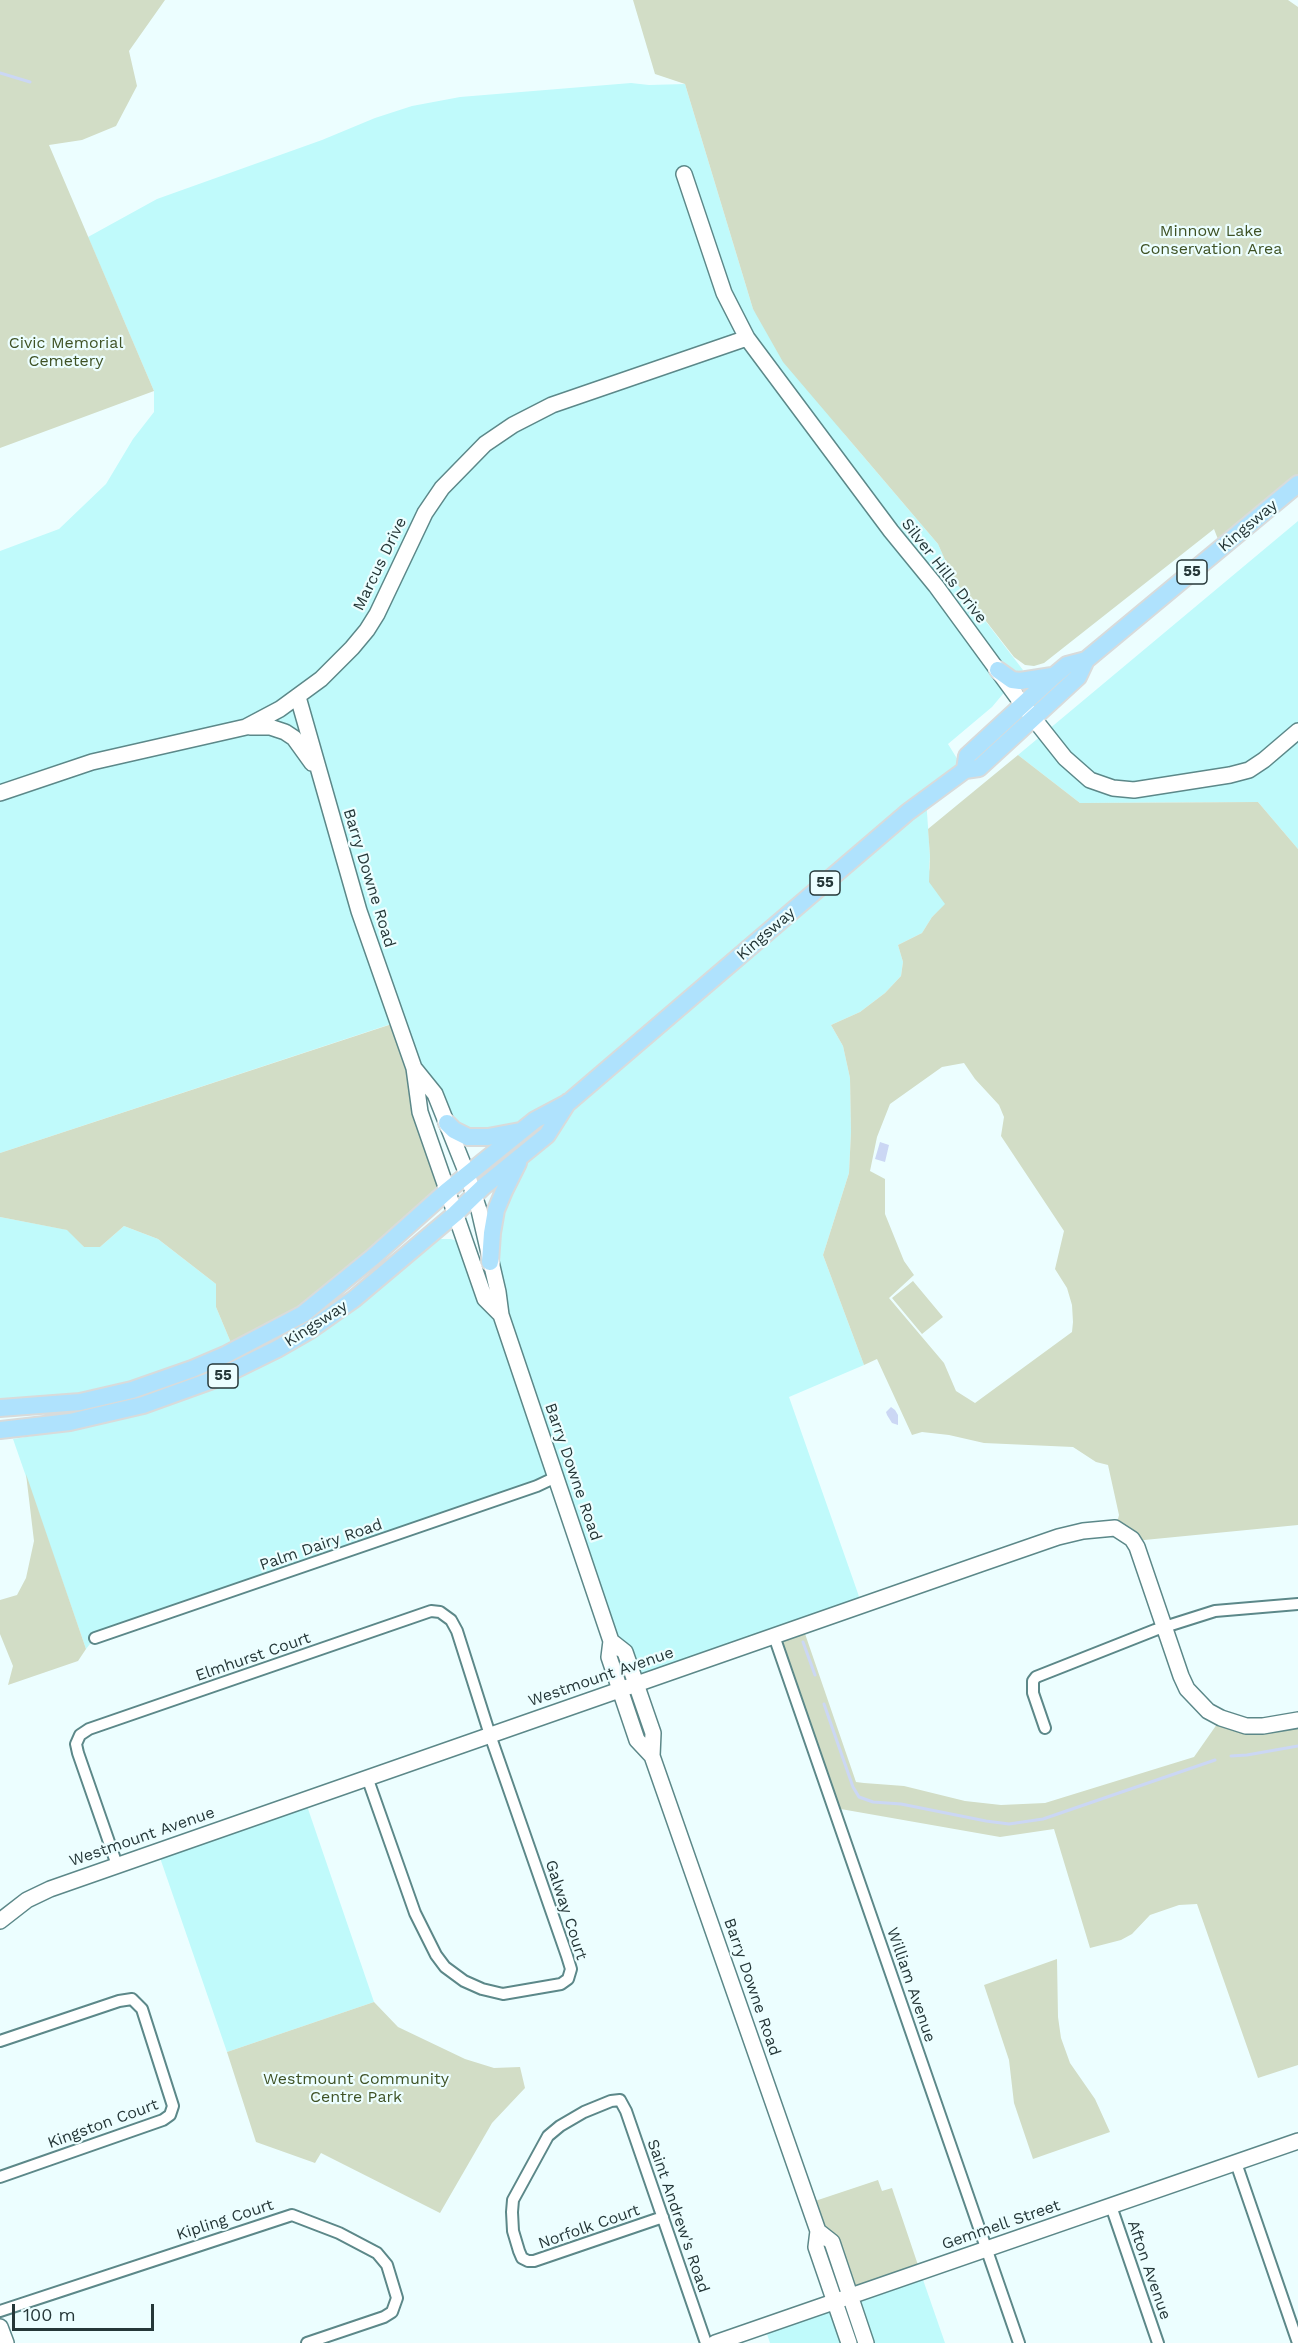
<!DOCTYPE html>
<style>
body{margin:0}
#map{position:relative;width:1298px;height:2343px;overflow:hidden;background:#ecfeff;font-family:"Work Sans",sans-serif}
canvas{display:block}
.scale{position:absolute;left:12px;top:2304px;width:142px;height:27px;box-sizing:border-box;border:3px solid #253738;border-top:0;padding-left:8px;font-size:18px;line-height:21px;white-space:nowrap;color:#253738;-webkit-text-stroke:4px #ecfeff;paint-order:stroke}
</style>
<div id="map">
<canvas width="1298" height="2343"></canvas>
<div class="scale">100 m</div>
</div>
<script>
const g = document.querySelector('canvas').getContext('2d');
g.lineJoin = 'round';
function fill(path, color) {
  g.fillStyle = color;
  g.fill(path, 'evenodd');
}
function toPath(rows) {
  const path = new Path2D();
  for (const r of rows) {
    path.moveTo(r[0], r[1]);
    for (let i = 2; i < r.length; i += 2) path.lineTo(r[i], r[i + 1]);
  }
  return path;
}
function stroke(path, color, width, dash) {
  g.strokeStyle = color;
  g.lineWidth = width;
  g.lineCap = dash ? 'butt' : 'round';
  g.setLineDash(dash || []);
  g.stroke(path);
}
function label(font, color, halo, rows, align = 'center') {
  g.font = font + ' "Work Sans",sans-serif';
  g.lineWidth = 4.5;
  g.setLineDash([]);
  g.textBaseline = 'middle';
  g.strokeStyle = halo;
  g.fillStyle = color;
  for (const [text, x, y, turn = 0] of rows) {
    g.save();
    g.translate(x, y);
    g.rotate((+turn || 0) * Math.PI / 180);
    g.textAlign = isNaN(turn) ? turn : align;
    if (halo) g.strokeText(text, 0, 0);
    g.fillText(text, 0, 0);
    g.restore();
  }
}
const built = toPath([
 [631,83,649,85,685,84,753,309,846,436,938,544,954,580,1023,670,992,707,948,744,961,765,926,798,930,856,929,869,946,904,932,917,922,933,898,945,903,962,901,976,885,993,860,1012,831,1025,843,1046,850,1078,851,1132,849,1173,823,1255,864,1365,789,1397,862,1605,637,1683,611,1641,558,1480,94,1639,86,1649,13,1439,82,1428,138,1412,240,1373,414,1249,439,1239,451,1239,460,1242,501,1315,490,1262,504,1191,568,1103,488,1137,447,1123,397,1022,0,1153,0,551,59,529,106,484,133,439,154,412,154,391,88,237,157,199,322,140,375,118,412,106,460,97],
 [1298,521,1298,849,1258,802,1080,803,1018,755],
 [0,1217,68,1230,84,1247,100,1247,124,1226,158,1239,216,1284,216,1307,234,1350,133,1389,0,1407],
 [305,1800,374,2002,227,2052,158,1852],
 [920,2271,945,2343,867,2343,851,2295],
 [834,2301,848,2343,770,2343,764,2325]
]);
const green = toPath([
 [0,0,165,0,129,51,137,86,116,126,82,140,49,145,154,391,0,448],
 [633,0,1288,0,1298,7,1298,483,1221,547,1214,529,1044,663,1034,666,1025,665,1014,657,954,580,938,544,783,362,753,309,685,84,655,74],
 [1018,755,1080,803,1258,802,1298,849,1298,1525,1134,1541,1116,1527,1119,1515,1108,1465,1096,1462,1073,1447,984,1443,949,1435,922,1432,912,1435,877,1359,864,1365,823,1255,849,1173,851,1132,850,1078,843,1046,831,1025,860,1012,885,993,901,976,903,962,898,945,922,933,932,917,945,904,929,882,930,856,928,829],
 [964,1063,975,1079,999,1105,1004,1117,1001,1136,1064,1231,1055,1269,1067,1288,1072,1305,1073,1322,1072,1332,975,1403,956,1391,944,1363,889,1298,914,1275,904,1261,885,1214,885,1179,870,1171,877,1137,890,1104,942,1067],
 [398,1022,447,1191,346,1278,234,1350,216,1307,216,1284,158,1239,124,1226,100,1247,84,1247,67,1230,0,1217,0,1153],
 [913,1281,943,1317,922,1334,892,1298],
 [26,1474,86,1649,78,1661,8,1685,13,1666,0,1634,0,1600,17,1595,26,1578,34,1541],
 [802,1625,856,1782,864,1783,904,1786,965,1801,1001,1805,1045,1803,1194,1757,1222,1717,1237,1723,1298,1719,1298,2065,1258,2078,1197,1904,1179,1905,1150,1915,1132,1934,1121,1940,1090,1948,1054,1829,1000,1837,835,1808,775,1635],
 [1057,1959,1058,2017,1061,2038,1070,2063,1095,2099,1110,2132,1033,2159,1014,2103,1009,2060,984,1985],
 [374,2002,398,2027,465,2059,494,2068,520,2067,525,2088,492,2123,440,2213,321,2153,315,2163,256,2142,227,2052],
 [878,2180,882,2191,892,2188,920,2271,851,2295,809,2203]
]);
const water = toPath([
 [880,1142,889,1145,885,1162,875,1159],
 [891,1407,895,1410,898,1415,898,1425,892,1423,887,1415,886,1412]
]);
const stream = toPath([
 [0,73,30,82],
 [803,1642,815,1675],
 [824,1704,853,1787,859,1797,873,1802,901,1804,986,1821,1009,1824,1043,1819,1215,1760],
 [1231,1756,1247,1755,1298,1746]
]);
const street = toPath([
 [774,1636,1019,2343],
 [95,1638,537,1486,556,1477],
 [1045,1728,1033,1693,1033,1681,1036,1677,1155,1630,1215,1611,1298,1604],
 [117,1865,78,1753,76,1744,80,1735,89,1729,431,1611,440,1612,451,1620,457,1631,490,1735,567,1956,571,1969,568,1979,561,1984,503,1994,482,1989,464,1981,445,1967,436,1955,415,1913,367,1777],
 [0,2041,119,2001,132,1999,142,2009,173,2106,170,2115,163,2120,0,2177],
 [1236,2163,1298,2343],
 [1111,2206,1158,2343],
 [663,2217,534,2261,528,2261,522,2258,519,2251,513,2231,512,2212,513,2200,548,2136,560,2126,584,2112,611,2101,620,2100,626,2111,706,2343],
 [0,2311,292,2215,339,2233,377,2253,387,2265,397,2298,392,2312,384,2317,307,2343]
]);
const secondary = toPath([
 [684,174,724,293,747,338,891,531,936,586,1023,705,1065,758,1090,780,1113,788,1134,790,1230,775,1249,770,1264,760,1298,731],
 [298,697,359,911,414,1068,420,1112,485,1299,501,1315],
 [250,727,270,727,285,732,294,738,312,763],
 [0,793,92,762,246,727,280,709,321,679,352,648,367,630,377,614,425,513,442,488,485,444,513,425,552,405,747,338],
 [414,1068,435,1094,467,1174,479,1210,498,1292,501,1315,611,1641,609,1657,637,1740,652,1756],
 [611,1641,625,1652,653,1733,652,1756,818,2231,816,2247,849,2343],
 [0,1921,27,1900,50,1889,980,1564,1058,1537,1083,1531,1115,1528,1132,1539,1137,1547,1181,1676,1187,1689,1208,1711,1221,1718,1246,1726,1263,1726,1298,1720],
 [818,2231,832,2242,866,2343],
 [0,2327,6,2343],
 [715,2343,1298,2141]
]);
const primary = toPath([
 [998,670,1012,680,1020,681,1052,676],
 [965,770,967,756,1055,675,1067,665,1086,660,1298,484],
 [447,1123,454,1130,468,1137,488,1137,520,1131],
 [490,1262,492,1233,496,1210,504,1191,518,1163],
 [0,1408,80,1402,132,1390,192,1369,225,1355,303,1314,373,1257,447,1191,535,1120,569,1102,908,812,965,770,979,768,1078,677,1086,660],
 [0,1430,70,1422,143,1405,218,1378,277,1349,310,1330,354,1299,455,1214,483,1187,547,1135,568,1102]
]);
const shields = [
 [1192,572,30],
 [825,883,30],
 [223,1376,30]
];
const shieldNames = [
 ["55",1192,572],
 ["55",825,883],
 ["55",223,1376]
];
const parkNames = [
 ["Minnow Lake",1211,231],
 ["Conservation Area",1211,249],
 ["Civic Memorial",66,343],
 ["Cemetery",66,361],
 ["Westmount Community",356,2079],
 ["Centre Park",356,2097]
];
const streetNames = [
 ["Kingsway",1248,526,-40],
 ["Marcus Drive",380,564,-64],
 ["Silver Hills Drive",944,571,52],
 ["Barry Downe Road",369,878,73],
 ["Kingsway",766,934,-41],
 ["Kingsway",316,1324,-33],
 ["Barry Downe Road",573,1472,71],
 ["Palm Dairy Road",321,1545,-19],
 ["Elmhurst Court",253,1657,-19],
 ["Westmount Avenue",601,1677,-19],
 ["Westmount Avenue",142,1837,-19],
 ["Galway Court",566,1910,72],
 ["William Avenue",911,1985,71],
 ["Barry Downe Road",752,1987,71],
 ["Kingston Court",103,2124,-20],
 ["Saint Andrew's Road",678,2216,71],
 ["Kipling Court",225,2220,-18],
 ["Gemmell Street",1001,2225,-19],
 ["Norfolk Court",589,2227,-19],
 ["Afton Avenue",1149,2270,71]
];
fill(built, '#c0fafb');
fill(green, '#d2ddc6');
fill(water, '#cbd7f4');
stroke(stream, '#cbd7f4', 3);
stroke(street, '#5c8889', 14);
stroke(secondary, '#5c8889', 18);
stroke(primary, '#d8dbdb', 20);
stroke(street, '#fff', 10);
stroke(secondary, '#fff', 15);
stroke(primary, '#afe2fd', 16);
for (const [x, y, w] of shields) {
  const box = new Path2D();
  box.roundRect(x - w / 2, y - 12, w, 24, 4.5);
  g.fillStyle = '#ecfeff';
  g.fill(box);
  stroke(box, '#253738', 1.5);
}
label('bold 15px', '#253738', null, shieldNames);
label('16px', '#3f5225', '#ecfeff', parkNames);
label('16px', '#253738', '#ecfeff', streetNames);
</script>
